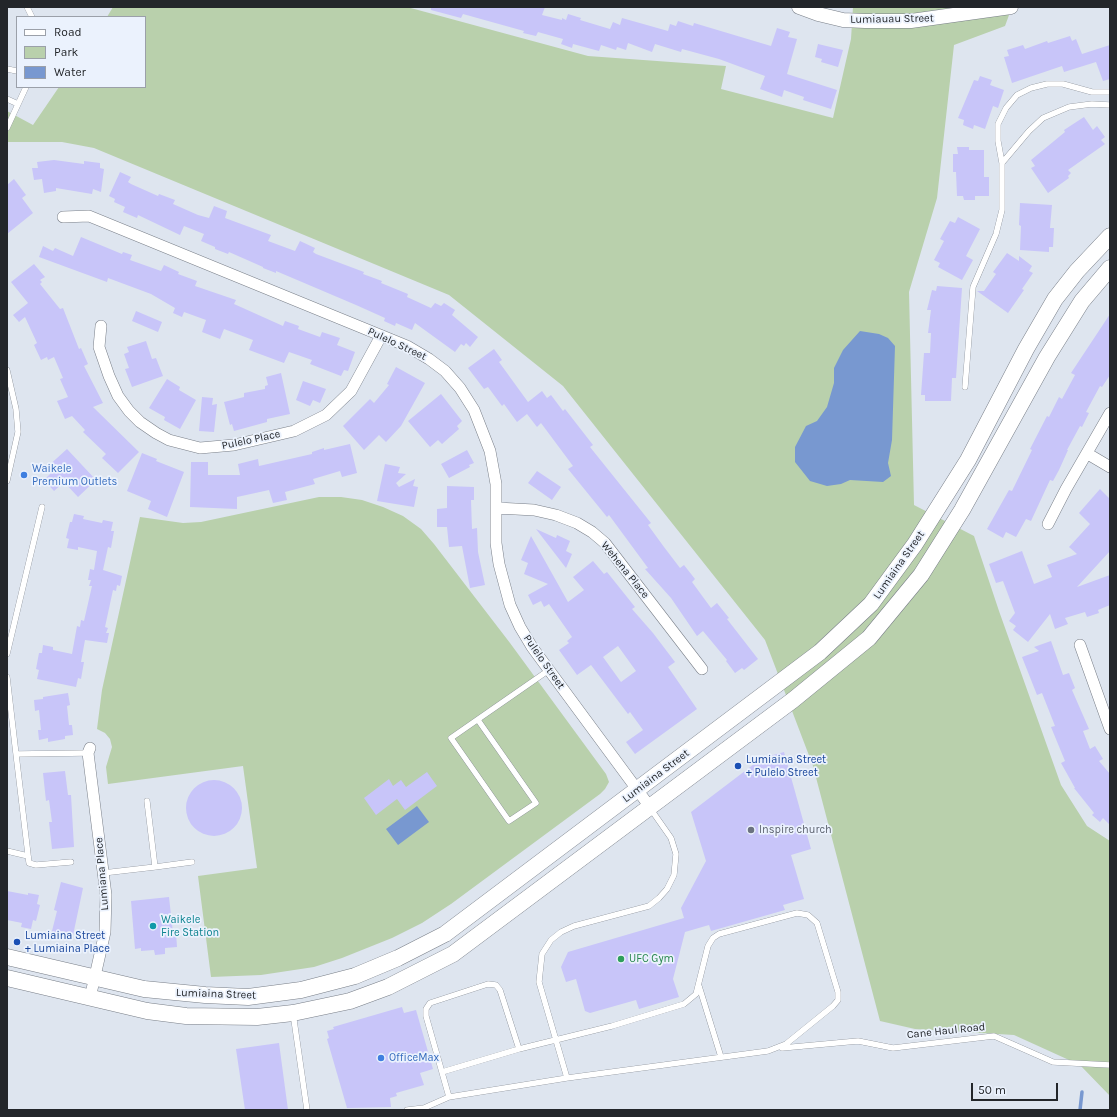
<!DOCTYPE html>
<style>
body{margin:0}
#map{position:relative;width:1117px;height:1117px;overflow:hidden;background:#dee5ef;font-family:Karla,sans-serif}
canvas{display:block}
.frame{position:absolute;inset:0;border:8px solid #23262a;pointer-events:none}
.legend{position:absolute;left:16px;top:16px;width:130px;height:72px;box-sizing:border-box;background:#ebf2fd;border:1px solid #9ba0a9;margin:0;padding:5px 7px;list-style:none;font-size:12px;color:#23262a}
.legend li{display:flex;align-items:center;gap:8px;height:20px}
.legend b{width:20px;border:1px solid #9ba0a9}
.scale{position:absolute;left:971px;top:1083px;width:87px;height:18px;box-sizing:border-box;border:2px solid #23262a;border-top:0;padding-left:5px;font-size:12px;line-height:14px;white-space:nowrap;color:#23262a;-webkit-text-stroke:3px #ebf2fd;paint-order:stroke}
</style>
<div id="map">
<canvas width="1117" height="1117"></canvas>
<div class="frame"></div>
<ul class="legend">
<li><b style="height:5px;background:#fff"></b>Road</li>
<li><b style="height:11px;background:#b9d0ac"></b>Park</li>
<li><b style="height:11px;background:#7898d0"></b>Water</li>
</ul>
<div class="scale">50 m</div>
</div>
<script>
const g = document.querySelector('canvas').getContext('2d');
g.lineJoin = 'round';
function fill(path, color) {
  g.fillStyle = color;
  g.fill(path, 'evenodd');
}
function toPath(rows) {
  const path = new Path2D();
  for (const r of rows) {
    if (r.length === 3) {
      path.moveTo(r[0] + r[2], r[1]);
      path.arc(r[0], r[1], r[2], 0, 2 * Math.PI);
      continue;
    }
    path.moveTo(r[0], r[1]);
    for (let i = 2; i < r.length; i += 2) path.lineTo(r[i], r[i + 1]);
  }
  return path;
}
function stroke(path, color, width, dash) {
  g.strokeStyle = color;
  g.lineWidth = width;
  g.lineCap = dash ? 'butt' : 'round';
  g.setLineDash(dash || []);
  g.stroke(path);
}
function label(font, color, halo, rows, align = 'center') {
  g.font = font + ' Karla,sans-serif';
  g.lineWidth = 3.5;
  g.setLineDash([]);
  g.textBaseline = 'middle';
  g.strokeStyle = halo;
  g.fillStyle = color;
  for (const [text, x, y, turn = 0] of rows) {
    g.save();
    g.translate(x, y);
    g.rotate((+turn || 0) * Math.PI / 180);
    g.textAlign = isNaN(turn) ? turn : align;
    if (halo) g.strokeText(text, 0, 0);
    g.fillText(text, 0, 0);
    g.restore();
  }
}
const green = toPath([
 [113,7,407,7,588,56,726,66,721,89,833,118,851,39,853,7,1012,7,1005,26,954,45,937,198,909,292,914,505,974,536,999,611,1061,785,1087,826,1110,841,1110,1096,1080,1065,1014,1035,915,1029,880,1021,813,766,765,640,563,386,449,295,94,148,62,142,7,142,7,111,33,125,59,87,145,87,145,17,107,17],
 [319,497,341,497,362,500,383,507,403,516,421,529,434,544,510,643,606,774,609,782,605,789,600,794,451,904,422,923,392,938,342,958,314,967,261,975,211,977,198,876,257,868,243,766,108,784,106,767,112,747,110,739,105,733,97,729,102,690,140,517,183,523,201,522]
]);
const water = toPath([
 [860,331,879,334,888,338,895,346,892,440,888,463,891,476,883,482,850,480,841,484,827,486,810,481,795,462,795,447,806,426,817,421,827,407,834,383,834,368,843,350],
 [417,806,429,822,398,845,386,829]
]);
const stream = toPath([
 [1080,1110,1082,1092]
]);
const building = toPath([
 [431,7,545,7,542,15,562,20,562,18,566,20,568,14,581,18,580,20,610,29,613,22,620,25,622,18,668,31,670,24,676,26,678,21,693,26,694,23,771,46,777,28,790,32,788,37,797,39,787,74,837,90,831,109,803,100,804,97,784,90,782,97,760,89,765,76,719,59,682,49,681,52,655,44,652,52,628,43,626,50,617,47,616,50,601,45,599,51,573,44,572,48,561,44,563,39,545,34,538,32,536,36,523,33,524,31,463,14,461,18,431,10],
 [1070,36,1072,41,1076,39,1082,54,1110,45,1110,79,1103,81,1096,62,1064,72,1062,66,1012,83,1004,57,1009,56,1007,50,1023,45,1025,49,1047,41,1048,43],
 [818,44,843,50,838,67,821,62,822,59,815,57],
 [980,76,992,80,990,85,1004,90,998,108,993,106,985,129,974,125,973,129,963,125,964,120,958,118,974,80,978,81],
 [1084,117,1093,130,1097,126,1105,137,1101,140,1105,144,1068,170,1071,173,1068,176,1069,178,1048,193,1031,168,1035,166,1031,160,1065,132,1064,130],
 [957,147,969,147,969,150,984,150,984,177,989,177,989,196,975,196,975,200,964,200,963,196,957,196,956,172,953,172,953,154,958,154],
 [54,160,84,164,84,161,100,163,100,168,104,169,101,192,93,189,92,194,56,188,56,191,44,193,42,179,34,180,32,168,38,168,37,162],
 [120,172,131,177,128,182,131,184,158,196,159,194,175,200,173,204,198,215,209,218,214,206,227,211,225,218,271,235,268,241,295,251,300,241,315,248,313,252,316,254,364,272,363,274,382,281,381,283,408,294,407,297,431,308,435,303,441,306,444,303,455,310,452,315,478,337,470,347,466,343,464,346,461,344,455,352,415,323,412,330,396,323,395,326,384,321,385,318,356,305,276,271,276,273,263,268,263,267,229,252,228,254,215,249,215,247,201,241,204,234,184,226,180,235,138,215,137,218,123,212,125,207,114,202,115,199,109,196],
 [14,179,26,195,22,198,33,213,7,234,7,185],
 [1020,203,1052,205,1050,228,1054,228,1053,247,1049,247,1049,252,1020,250,1021,226,1019,225],
 [958,217,980,229,966,256,973,260,962,280,938,267,940,263,934,260,944,241,940,239,950,221,955,223],
 [81,237,122,254,123,252,132,255,130,260,161,271,164,265,179,272,178,274,197,281,195,286,236,300,234,304,283,326,285,321,299,326,298,329,320,337,322,332,340,338,337,345,355,352,348,371,344,370,341,376,310,364,312,360,289,352,284,363,249,350,253,340,224,329,220,339,202,332,206,320,184,312,182,317,173,313,175,308,151,294,108,278,107,282,39,257,43,246,53,251,55,248,73,256],
 [1007,253,1019,261,1019,256,1032,266,1029,271,1033,273,1022,289,1024,290,1008,313,977,291,984,291,996,274,993,272],
 [34,264,45,277,40,280,42,282,40,284,60,309,63,308,79,349,81,348,88,364,84,366,103,403,93,407,139,452,118,473,102,458,106,454,83,432,85,430,72,416,65,419,57,401,68,397,60,379,63,378,54,357,48,360,47,357,41,360,34,345,37,343,25,317,19,322,13,315,28,303,11,282],
 [937,286,962,288,956,378,952,378,951,401,925,401,925,395,921,395,924,353,930,353,931,333,928,333,931,310,927,310,932,290,936,291],
 [136,311,162,322,158,332,132,321],
 [1110,314,1110,375,1102,387,1100,386,1086,412,1089,413,1082,427,1080,426,1067,450,1068,450,1059,470,1053,481,1050,480,1031,521,1026,519,1016,537,1006,532,1003,538,987,529,1009,490,1012,491,1032,450,1030,449,1047,416,1049,417,1059,397,1062,399,1075,375,1071,373],
 [146,341,152,359,156,358,163,376,132,387,125,369,129,368,124,354,129,352,127,347],
 [494,349,502,360,499,362,528,402,542,391,547,398,551,395,563,411,565,409,593,445,590,447,651,523,648,525,664,547,680,568,684,565,695,579,692,582,711,608,717,603,729,618,727,619,758,659,744,670,742,668,735,673,726,661,727,660,703,631,697,636,671,598,645,569,648,568,609,515,607,517,568,469,573,466,541,423,537,427,527,414,517,422,504,404,502,406,488,387,484,389,468,368],
 [396,367,425,383,401,426,386,442,379,435,364,450,343,426,370,399,374,403,389,385,387,384],
 [281,373,290,414,267,419,267,422,234,431,232,424,230,425,224,402,244,397,244,393,265,389,265,386,268,385,266,377],
 [167,379,180,387,179,390,196,400,180,429,164,420,165,417,149,408],
 [303,381,326,389,320,403,313,400,310,406,296,400],
 [441,394,462,421,457,426,459,429,442,444,438,440,430,447,408,421],
 [202,397,213,398,212,405,217,404,214,432,199,431],
 [350,444,357,473,342,477,340,471,313,479,315,484,285,492,287,500,273,503,269,490,237,497,237,509,190,507,191,462,208,462,208,475,240,475,238,464,258,459,259,466,312,454,312,452,324,448,324,450],
 [67,449,96,480,78,497,64,482,54,491,44,480,51,473,46,468],
 [467,450,474,463,469,465,470,467,449,478,441,464],
 [142,453,157,459,156,461,184,472,167,517,148,509,151,501,127,491],
 [385,464,400,467,398,473,406,474,396,483,399,487,415,479,413,486,418,487,414,507,377,501],
 [537,471,561,487,552,500,528,483],
 [447,486,474,487,474,500,471,500,472,529,477,528,478,552,485,585,470,588,462,546,449,547,447,527,437,527,437,509,447,508],
 [1100,489,1110,499,1110,551,1077,587,1110,575,1110,605,1098,610,1099,613,1087,617,1085,612,1065,618,1068,624,1055,629,1050,614,1028,642,1013,630,1016,626,1009,621,1015,613,1003,581,996,583,989,564,1022,551,1034,584,1052,577,1047,565,1077,554,1069,547,1090,524,1079,513],
 [74,514,84,516,83,519,102,523,103,520,113,522,111,531,114,531,111,548,108,547,103,570,122,576,120,586,117,585,116,591,113,590,105,627,108,628,106,633,109,633,107,643,85,640,81,662,84,662,81,679,78,678,76,687,37,679,39,670,36,669,39,653,42,653,43,645,53,647,53,650,72,654,77,626,80,627,81,620,84,621,92,586,89,586,91,580,88,580,90,569,94,570,97,551,78,547,78,550,67,548,69,539,66,538,70,522,72,522],
 [536,529,556,538,557,535,570,541,566,551,572,554,566,568],
 [531,536,568,602,584,590,573,577,593,561,604,574,607,572,635,607,632,609,653,633,675,662,668,667,697,709,635,754,626,742,643,730,630,712,628,714,591,665,577,675,559,650,569,643,567,641,572,637,549,604,544,607,541,601,533,605,528,595,548,584,524,574,528,563,521,560],
 [618,646,636,671,621,682,603,657],
 [1051,641,1063,675,1069,673,1075,688,1072,690,1089,729,1083,731,1090,749,1095,746,1103,759,1099,761,1110,774,1110,825,1103,818,1100,822,1092,815,1094,813,1074,788,1075,788,1061,763,1065,761,1051,727,1055,726,1042,693,1037,695,1022,657,1039,651,1034,647],
 [68,693,70,705,67,706,69,725,72,725,73,735,65,736,65,739,48,742,48,738,39,740,38,730,41,730,39,710,35,711,34,700,43,699,43,697],
 [784,752,811,849,791,855,804,899,783,905,785,910,711,931,709,925,685,932,673,979,679,997,639,1009,636,1000,590,1013,585,1011,576,979,566,982,561,967,568,952,684,918,681,908,706,861,691,812,762,758],
 [65,771,68,795,71,795,74,847,52,849,49,822,52,822,49,800,46,801,43,773],
 [427,772,437,786,405,810,397,799,376,815,364,798,389,779,393,786,401,780,406,787],
 [214,808,28],
 [61,882,83,888,72,940,51,935,57,911,54,910],
 [7,891,28,895,28,893,39,895,37,904,40,905,36,921,33,920,31,929,21,927,22,923,7,920],
 [169,897,173,933,176,932,177,947,165,948,165,954,155,955,154,950,141,951,141,948,135,949,131,901],
 [402,1007,404,1013,416,1010,433,1069,420,1073,424,1085,396,1093,397,1096,390,1098,391,1107,347,1108,327,1039,329,1038,327,1031,334,1029,333,1027],
 [279,1043,288,1110,245,1110,236,1049]
]);
const service = toPath([
 [27,7,32,17],
 [7,69,17,71],
 [7,99,18,104],
 [7,128,26,87],
 [1002,163,998,141,998,124,1006,108,1017,95,1031,88,1047,84,1063,84,1092,92,1110,92],
 [7,370,16,409,18,432,7,481],
 [965,387,973,287,996,234,1002,210,1002,163,1029,131,1043,118,1069,107,1092,104,1110,105],
 [7,654,42,507],
 [7,677,16,754],
 [478,720,536,803,509,821,451,738,549,670],
 [7,851,28,856],
 [71,862,36,865,29,863,16,754,88,753],
 [155,867,192,862],
 [103,873,155,867,147,801],
 [699,986,721,1057],
 [293,1013,307,1110],
 [782,1048,858,1041,893,1048,994,1036,1053,1062,1110,1065],
 [567,1078,539,982,542,954,551,940,561,932,574,926,649,906,659,898,667,889,674,875,676,854,671,838,650,808],
 [449,1097,426,1016,426,1009,430,1003,488,984,496,985,500,990,519,1049],
 [407,1110,424,1108,449,1097,567,1078,768,1051,786,1044,833,1006,838,1000,838,992,817,923,808,915,797,913,719,934,713,938,708,946,696,994,684,1004,612,1026,519,1049,442,1072]
]);
const minor = toPath([
 [63,217,89,216,407,346,429,359,445,371,460,388,474,410,490,451,496,484,496,543,499,564,510,605,520,627,532,647,650,807],
 [101,326,99,347,109,376,118,396,129,411,140,422,156,433,169,440,200,448,234,445,294,431,326,415,351,391,381,336],
 [1088,454,1110,467],
 [497,508,534,510,556,515,577,523,592,532,605,543,702,669],
 [1048,524,1066,489,1110,413],
 [1080,645,1110,729],
 [90,748,88,753,106,895,105,932,90,998]
]);
const tertiary = toPath([
 [799,7,818,14,843,20,865,21,911,21,1011,7]
]);
const secondary = toPath([
 [7,957,144,989,205,995,248,997,301,990,355,976,398,958,445,934,820,652,871,604,915,544,968,460,1026,349,1055,299,1077,271,1110,236],
 [7,978,147,1011,186,1016,257,1017,293,1013,350,1001,388,987,453,954,793,700,869,638,921,575,962,510,1047,357,1082,301,1110,268]
]);
const markers = [
 [24,475,4,"#3f7fe0"],
 [738,766,4,"#1a4fb4"],
 [751,830,4,"#6b7280"],
 [153,926,4,"#0f9aa8"],
 [17,942,4,"#1a4fb4"],
 [621,959,4,"#2e9e5b"],
 [381,1058,4,"#3f7fe0"]
];
const streetNames = [
 ["Lumiauau Street",892,19,-1],
 ["Pulelo Street",397,344,25],
 ["Pulelo Place",251,440,-12],
 ["Lumiaina Street",899,565,-55],
 ["Wehena Place",625,570,51],
 ["Pulelo Street",544,662,55],
 ["Lumiaina Street",656,776,-37],
 ["Lumiana Place",102,874,-95],
 ["Lumiaina Street",216,994,2],
 ["Cane Haul Road",946,1031,-6]
];
const shopNames = [
 ["Waikele",32,469],
 ["Premium Outlets",32,482],
 ["OfficeMax",389,1058]
];
const transitNames = [
 ["Lumiaina Street",746,760],
 ["+ Pulelo Street",746,773],
 ["Lumiaina Street",25,936],
 ["+ Lumiaina Place",25,949]
];
const worshipNames = [
 ["Inspire church",759,830]
];
const cultureNames = [
 ["Waikele",161,920],
 ["Fire Station",161,933]
];
const leisureNames = [
 ["UFC Gym",629,959]
];
fill(green, '#b9d0ac');
fill(water, '#7898d0');
stroke(stream, '#7898d0', 3.5);
fill(building, '#c8c5f9');
stroke(service, '#797f88', 6);
stroke(minor, '#797f88', 12);
stroke(tertiary, '#797f88', 15);
stroke(secondary, '#797f88', 17);
stroke(service, '#fff', 5.5);
stroke(minor, '#fff', 11);
stroke(tertiary, '#fff', 14);
stroke(secondary, '#fff', 16);
for (const [x, y, r, color] of markers) {
  const dot = new Path2D();
  dot.arc(x, y, r, 0, 2 * Math.PI);
  g.fillStyle = color;
  g.fill(dot);
  stroke(dot, '#ebf2fd', 1.5);
}
label('11px', '#23262a', '#ebf2fd', streetNames);
label('11px', '#366cbe', '#ebf2fd', shopNames, 'left');
label('11px', '#164399', '#ebf2fd', transitNames, 'left');
label('11px', '#5b616d', '#ebf2fd', worshipNames, 'left');
label('11px', '#0d838f', '#ebf2fd', cultureNames, 'left');
label('11px', '#27864d', '#ebf2fd', leisureNames, 'left');
</script>
